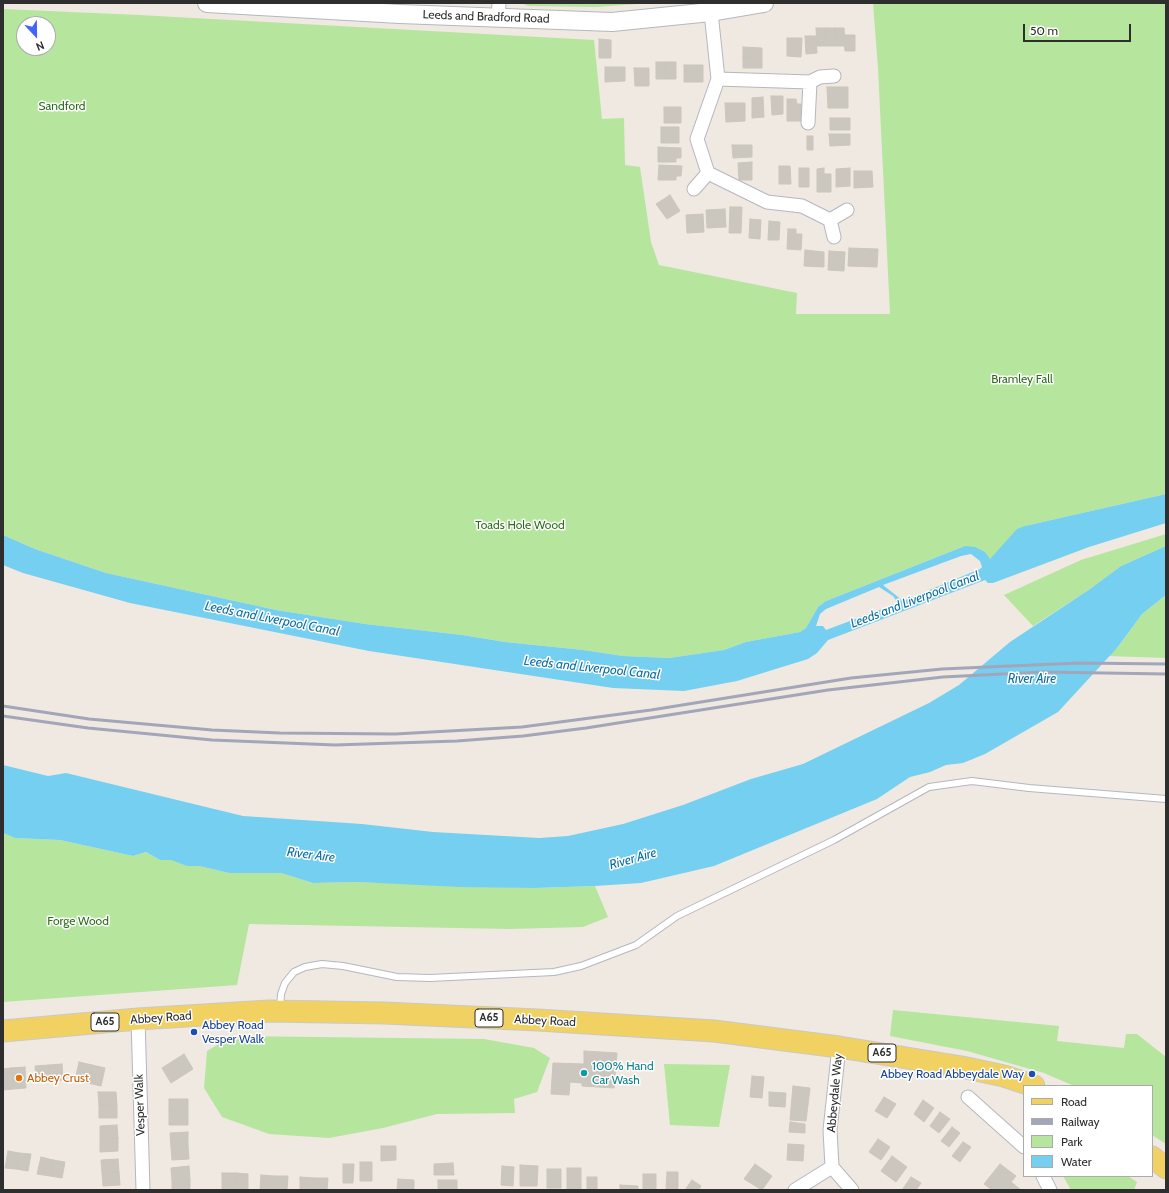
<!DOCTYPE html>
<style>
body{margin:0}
#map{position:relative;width:1169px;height:1193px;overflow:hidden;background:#efe9e1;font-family:Cabin,sans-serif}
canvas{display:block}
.frame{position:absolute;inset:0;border:4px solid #2e2e2e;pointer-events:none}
.legend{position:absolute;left:1023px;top:1085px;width:130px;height:92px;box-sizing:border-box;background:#fff;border:1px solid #ababab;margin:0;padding:5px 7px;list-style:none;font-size:12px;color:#2e2e2e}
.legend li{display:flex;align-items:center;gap:8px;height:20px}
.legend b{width:20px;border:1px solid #ababab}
.north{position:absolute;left:16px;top:16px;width:40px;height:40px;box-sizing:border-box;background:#fff;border:1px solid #ababab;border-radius:50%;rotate:158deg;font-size:11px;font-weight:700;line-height:16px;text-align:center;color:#2e2e2e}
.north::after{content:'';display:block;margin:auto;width:14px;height:18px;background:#4264fb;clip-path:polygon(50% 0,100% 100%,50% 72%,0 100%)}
.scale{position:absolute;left:1023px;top:24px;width:108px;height:18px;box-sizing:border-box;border:2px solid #2e2e2e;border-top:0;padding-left:5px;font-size:12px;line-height:14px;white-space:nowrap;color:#2e2e2e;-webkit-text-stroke:3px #fff;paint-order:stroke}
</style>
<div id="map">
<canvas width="1169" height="1193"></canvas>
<div class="frame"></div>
<ul class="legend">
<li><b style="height:5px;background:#f2d163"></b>Road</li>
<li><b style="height:5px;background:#a3a6b8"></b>Railway</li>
<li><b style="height:11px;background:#b6e59e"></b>Park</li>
<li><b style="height:11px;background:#75cff0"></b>Water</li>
</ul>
<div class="north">N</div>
<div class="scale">50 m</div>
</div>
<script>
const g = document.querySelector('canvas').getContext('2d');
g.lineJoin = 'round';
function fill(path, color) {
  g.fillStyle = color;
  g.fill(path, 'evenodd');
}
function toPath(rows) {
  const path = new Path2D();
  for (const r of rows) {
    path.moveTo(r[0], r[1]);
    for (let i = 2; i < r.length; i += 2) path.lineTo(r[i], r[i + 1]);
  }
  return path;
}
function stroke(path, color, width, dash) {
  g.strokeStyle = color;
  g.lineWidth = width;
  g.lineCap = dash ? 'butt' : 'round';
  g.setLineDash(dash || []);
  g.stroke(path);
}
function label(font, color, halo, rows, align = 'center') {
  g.font = font + ' Cabin,sans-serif';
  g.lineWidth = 3;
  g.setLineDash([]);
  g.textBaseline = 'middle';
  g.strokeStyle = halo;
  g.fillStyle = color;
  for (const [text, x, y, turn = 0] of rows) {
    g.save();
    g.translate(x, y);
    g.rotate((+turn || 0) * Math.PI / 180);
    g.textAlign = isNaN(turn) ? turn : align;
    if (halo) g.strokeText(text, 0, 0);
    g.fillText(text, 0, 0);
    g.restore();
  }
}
const green = toPath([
 [521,3,652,3,596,7,528,6],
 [873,3,1166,3,1166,494,1025,526,990,559,965,546,826,601,818,607,806,628,800,632,746,642,724,650,669,658,623,656,583,650,505,642,462,635,365,624,276,610,106,573,35,549,3,535,3,9,139,15,594,40,602,119,624,118,625,165,640,167,651,242,659,265,797,293,796,314,890,314,878,68],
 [24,24,48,24,48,48,24,48],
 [1166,534,1166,546,1121,566,1090,589,1033,626,1004,595,1081,560],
 [1166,595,1166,658,1108,656,1117,648,1142,614],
 [3,833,15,838,60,840,133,856,146,852,160,860,172,860,187,866,199,866,229,873,281,873,313,883,358,882,535,888,595,886,608,917,583,927,509,929,249,924,237,985,3,1002],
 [893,1010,1059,1026,1057,1041,1124,1048,1126,1034,1137,1034,1166,1057,1166,1144,1152,1135,1152,1086,1074,1086,1044,1073,967,1051,890,1036],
 [232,1036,484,1039,534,1048,550,1058,537,1092,514,1099,515,1113,437,1114,383,1128,329,1138,269,1134,222,1117,204,1088,207,1051],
 [664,1064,730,1065,719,1127,670,1125],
 [1063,1176,1128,1176,1137,1182,1134,1190,1071,1190]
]);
const water = toPath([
 [1166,494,1166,523,1089,547,993,583,988,583,985,580,828,640,817,653,808,659,737,681,684,691,613,688,369,651,130,603,23,573,3,565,3,535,35,549,106,573,276,610,365,624,462,635,505,642,583,650,623,656,669,658,724,650,746,642,800,632,806,628,818,607,826,601,965,546,975,547,985,552,990,559,1017,529,1025,526],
 [971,554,980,561,982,567,980,569,903,601,883,585,961,556],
 [879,587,893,596,898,603,826,630,823,626,816,626,820,614,826,609],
 [1166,546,1166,595,1142,614,1117,648,1058,712,985,754,963,763,946,765,930,772,910,777,877,799,714,866,641,883,595,886,535,888,460,887,358,882,313,883,281,873,229,873,199,866,187,866,171,860,160,860,146,852,133,856,60,840,15,838,3,833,3,765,48,776,66,773,243,816,362,824,433,832,539,838,568,836,623,824,683,805,751,779,803,764,929,703,959,685,1010,642,1090,589,1121,566]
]);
const building = toPath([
 [816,28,826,28,826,46,817,46,816,28],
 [826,28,835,28,835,46,826,46,826,28],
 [835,28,844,28,845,46,835,46,835,28],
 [844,35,855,35,855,51,845,51,844,35],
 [805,36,816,36,817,53,806,54,805,36],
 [787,38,802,38,801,57,787,56,787,38],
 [599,39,611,40,611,58,599,58,599,39],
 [743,47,762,48,762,58,743,57,743,47],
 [743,57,762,58,762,68,743,68,743,57],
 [656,62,666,62,666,79,656,79,656,62],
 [666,62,676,62,676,79,666,79,666,62],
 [684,65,703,65,703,82,684,82,684,65],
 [605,67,625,67,625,81,605,82,605,67],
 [634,68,649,68,649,86,635,86,634,68],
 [827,87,848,87,848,108,828,108,827,87],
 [771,96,783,96,783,114,772,115,771,96],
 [763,97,764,117,752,118,752,98,763,97],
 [787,99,796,99,797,104,801,104,802,121,787,121,787,99],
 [725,103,745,103,745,121,726,122,725,103],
 [664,107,681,107,681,123,664,123,664,107],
 [830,118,850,118,850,130,830,130,830,118],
 [661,127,679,127,679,143,661,143,661,127],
 [829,134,850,134,850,145,830,146,829,134],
 [807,136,813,136,813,150,807,150,807,136],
 [732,145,752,145,752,157,733,158,732,145],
 [658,147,681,148,681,158,676,158,676,162,658,162,658,147],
 [752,162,752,180,739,180,738,163,752,162],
 [659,165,682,166,681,176,676,176,676,180,658,180,659,165],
 [779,166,790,166,791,184,779,184,779,166],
 [799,168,809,168,809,187,799,187,799,168],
 [824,168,824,174,831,174,831,192,817,192,817,169,824,168],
 [850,168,850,186,836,187,836,169,850,168],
 [854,171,872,171,873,187,854,188,854,171],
 [670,195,680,211,667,219,656,204,670,195],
 [730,207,742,207,741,233,729,233,730,207],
 [725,209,726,227,707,228,706,210,725,209],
 [703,214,704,232,687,233,686,215,703,214],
 [750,219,761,220,760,239,749,238,750,219],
 [769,221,780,222,779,240,768,240,769,221],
 [788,229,796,229,796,234,802,234,801,250,787,249,788,229],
 [849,248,878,249,877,267,848,266,849,248],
 [805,250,824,252,824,267,804,266,805,250],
 [829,251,845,252,844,271,828,270,829,251],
 [584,1051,617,1053,614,1088,582,1086,582,1083,570,1082,569,1095,551,1094,553,1063,584,1064,584,1051],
 [184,1054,193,1069,182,1076,173,1061,184,1054],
 [173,1061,182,1076,171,1083,162,1068,173,1061],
 [79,1062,92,1065,88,1083,75,1080,79,1062],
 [62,1064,63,1080,50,1081,49,1065,62,1064],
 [49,1065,50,1081,36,1082,35,1066,49,1065],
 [92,1065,105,1068,101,1086,88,1083,92,1065],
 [25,1067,26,1088,13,1089,11,1068,25,1067],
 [11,1068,13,1089,3,1090,3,1069,11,1068],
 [752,1076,764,1077,762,1098,750,1097,752,1076],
 [793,1086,810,1088,806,1121,790,1120,793,1086],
 [98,1092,116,1092,117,1105,99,1105,98,1092],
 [769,1092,786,1093,785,1107,769,1106,769,1092],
 [884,1097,896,1104,887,1118,875,1111,884,1097],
 [169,1099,188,1099,188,1112,169,1112,169,1099],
 [923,1100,934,1108,924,1122,914,1114,923,1100],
 [99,1105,117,1105,117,1118,99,1118,99,1105],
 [169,1112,188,1112,188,1125,169,1125,169,1112],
 [940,1112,950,1119,939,1133,930,1126,940,1112],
 [790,1122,805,1124,805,1133,789,1132,790,1122],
 [117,1125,118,1138,100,1139,100,1126,117,1125],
 [952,1127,960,1133,949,1147,941,1141,952,1127],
 [188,1132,188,1146,171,1147,170,1133,188,1132],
 [118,1138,118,1151,100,1152,100,1139,118,1138],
 [878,1139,890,1147,881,1160,869,1152,878,1139],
 [963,1142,971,1147,960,1162,952,1156,963,1142],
 [788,1144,804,1145,803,1161,787,1160,788,1144],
 [188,1146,189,1159,172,1160,171,1147,188,1146],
 [381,1146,396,1146,396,1160,381,1161,381,1146],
 [8,1151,19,1153,16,1169,5,1168,8,1151],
 [19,1153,31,1154,28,1171,16,1169,19,1153],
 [892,1156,907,1167,896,1182,881,1171,892,1156],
 [41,1157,53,1160,50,1176,37,1174,41,1157],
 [118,1159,119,1172,102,1173,101,1160,118,1159],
 [53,1160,65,1162,62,1178,50,1176,53,1160],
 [360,1162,372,1162,372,1181,360,1181,360,1162],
 [453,1163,454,1175,434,1175,434,1164,453,1163],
 [343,1164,354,1164,353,1183,343,1183,343,1164],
 [755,1164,772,1176,762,1190,744,1179,755,1164],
 [1000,1164,1016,1176,1011,1182,1021,1190,992,1190,984,1184,1000,1164],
 [520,1165,538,1166,537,1186,520,1186,520,1165],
 [189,1166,190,1180,172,1181,171,1168,189,1166],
 [502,1166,514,1167,513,1186,501,1185,502,1166],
 [567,1168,581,1168,581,1189,567,1189,567,1168],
 [547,1169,561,1169,561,1188,547,1188,547,1169],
 [119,1172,120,1185,103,1186,102,1173,119,1172],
 [667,1172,678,1172,678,1190,666,1190,667,1172],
 [222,1173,236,1173,235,1190,222,1190,222,1173],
 [236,1173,248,1174,248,1190,235,1190,236,1173],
 [643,1174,656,1174,656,1190,643,1190,643,1174],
 [261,1175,274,1176,274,1190,260,1190,261,1175],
 [274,1176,288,1176,287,1190,274,1190,274,1176],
 [300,1177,314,1178,313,1190,300,1190,300,1177],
 [587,1177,597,1177,597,1190,587,1190,587,1177],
 [911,1177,921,1183,916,1190,902,1190,911,1177],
 [314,1178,328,1178,327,1190,313,1190,314,1178],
 [398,1179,414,1180,414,1190,397,1190,398,1179],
 [190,1180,190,1190,172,1190,172,1181,190,1180],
 [438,1180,457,1180,457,1190,438,1190,438,1180],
 [692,1180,701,1186,699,1190,685,1190,692,1180],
 [620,1185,638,1186,638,1190,620,1190,620,1185]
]);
const service = toPath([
 [280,1008,281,994,285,983,294,972,305,967,322,964,343,966,397,977,430,978,554,972,581,966,636,945,677,916,834,840,929,787,972,781,1029,788,1166,799]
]);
const minor = toPath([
 [711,12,718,79,697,139,708,173,767,202,802,206,830,220],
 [498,17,499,3],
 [718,79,810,82,808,123],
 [810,82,820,77,834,76],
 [694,189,708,173],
 [834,237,830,220,847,210],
 [138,1019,143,1190],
 [968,1097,1024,1147],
 [832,1167,830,1130,839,1047],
 [832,1167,852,1190],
 [1043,1176,1050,1190],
 [795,1190,832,1167]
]);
const secondary = toPath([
 [207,3,400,14,612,22,711,12,764,3]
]);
const primary = toPath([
 [3,1031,138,1019,269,1011,384,1013,538,1020,714,1031,839,1047,962,1067,1004,1076,1034,1086],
 [1152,1157,1166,1168]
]);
const rail = toPath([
 [3,706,89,719,212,730,280,733,395,734,522,727,651,710,851,678,942,669,1079,663,1166,664],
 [3,716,88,728,212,740,335,745,457,741,523,736,586,728,828,690,943,677,1042,672,1166,674]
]);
const markers = [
 [194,1032,4,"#1a4fb4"],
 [584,1073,4,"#0f9aa8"],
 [1032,1074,4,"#1a4fb4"],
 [19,1078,4,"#e8710a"]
];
const shields = [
 [489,1018,28],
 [105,1022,28],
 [882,1053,28]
];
const shieldNames = [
 ["A65",489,1018],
 ["A65",105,1022],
 ["A65",882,1053]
];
const streetNames = [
 ["Leeds and Bradford Road",486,17,2],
 ["Abbey Road",161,1018,-4],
 ["Abbey Road",545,1021,3],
 ["Abbeydale Way",835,1093,-85],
 ["Vesper Walk",140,1105,-92]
];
const parkNames = [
 ["Sandford",62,106],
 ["Bramley Fall",1022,379],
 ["Toads Hole Wood",520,525],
 ["Forge Wood",78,921]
];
const transitNames = [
 ["Abbey Road",202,1025],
 ["Vesper Walk",202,1039],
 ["Abbey Road Abbeydale Way",1024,1074,"right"]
];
const cultureNames = [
 ["100% Hand",592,1066],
 ["Car Wash",592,1080]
];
const foodNames = [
 ["Abbey Crust",27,1078]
];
const waterNames = [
 ["Leeds and Liverpool Canal",915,600,-21],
 ["Leeds and Liverpool Canal",272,619,11],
 ["Leeds and Liverpool Canal",592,668,6],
 ["River Aire",1032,679],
 ["River Aire",311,855,7],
 ["River Aire",633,859,-16]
];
fill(green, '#b6e59e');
fill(water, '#75cff0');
fill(building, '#cbc7bf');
stroke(building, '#cbc5ba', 1);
stroke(service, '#b4b7c1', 8);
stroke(minor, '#b4b7c1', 15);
stroke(secondary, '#b4b7c1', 20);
stroke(primary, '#c9c9c9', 23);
stroke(service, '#fff', 6);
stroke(minor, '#fff', 13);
stroke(secondary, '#fff', 18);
stroke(primary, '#f2d163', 21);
stroke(rail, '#a3a6b8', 3);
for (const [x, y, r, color] of markers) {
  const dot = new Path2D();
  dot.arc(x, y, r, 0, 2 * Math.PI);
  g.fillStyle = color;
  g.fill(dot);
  stroke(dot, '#fff', 1.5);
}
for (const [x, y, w] of shields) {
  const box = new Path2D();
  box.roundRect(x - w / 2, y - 9, w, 18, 3);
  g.fillStyle = '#fff';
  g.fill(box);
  stroke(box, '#2e2e2e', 1);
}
label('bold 11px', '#2e2e2e', null, shieldNames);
label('12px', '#2e2e2e', '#fff', streetNames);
label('12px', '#2c6e1b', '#fff', parkNames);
label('12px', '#164399', '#fff', transitNames, 'left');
label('12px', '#0d838f', '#fff', cultureNames, 'left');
label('12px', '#c56008', '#fff', foodNames, 'left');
label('italic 13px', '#0d6fa3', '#fff', waterNames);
</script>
